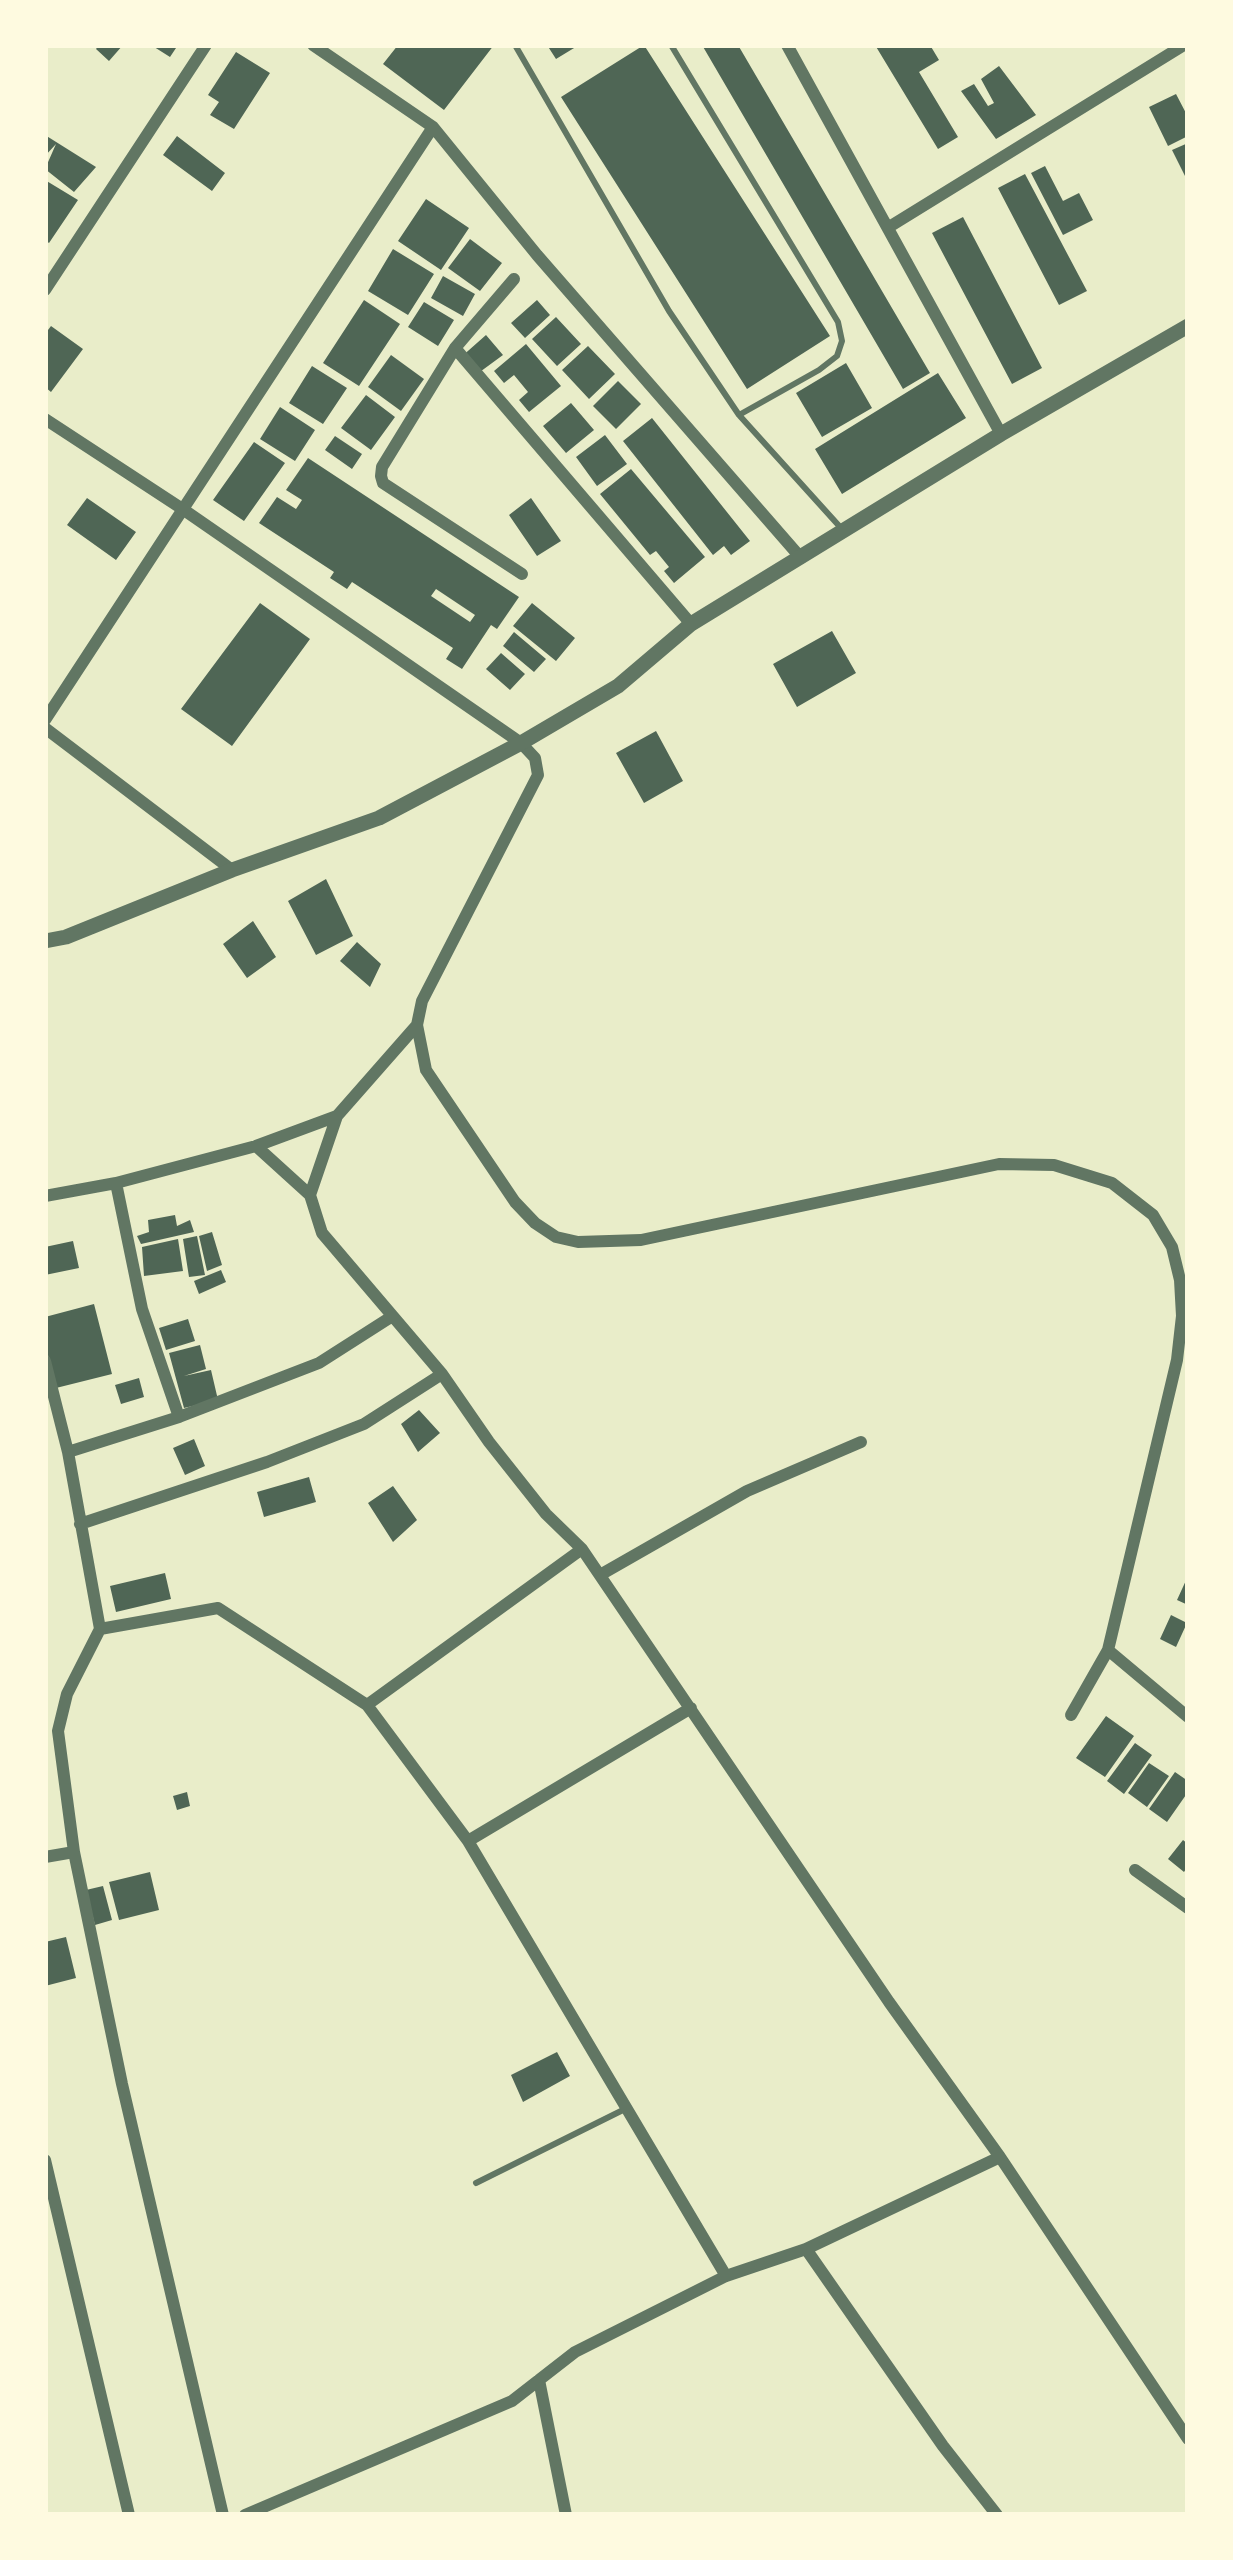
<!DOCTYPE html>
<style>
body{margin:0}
#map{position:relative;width:1233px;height:2560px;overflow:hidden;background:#e9edc9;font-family:"Open Sans",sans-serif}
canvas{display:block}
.frame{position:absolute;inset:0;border:48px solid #fefae0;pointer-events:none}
</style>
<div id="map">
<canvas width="1233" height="2560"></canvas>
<div class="frame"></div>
</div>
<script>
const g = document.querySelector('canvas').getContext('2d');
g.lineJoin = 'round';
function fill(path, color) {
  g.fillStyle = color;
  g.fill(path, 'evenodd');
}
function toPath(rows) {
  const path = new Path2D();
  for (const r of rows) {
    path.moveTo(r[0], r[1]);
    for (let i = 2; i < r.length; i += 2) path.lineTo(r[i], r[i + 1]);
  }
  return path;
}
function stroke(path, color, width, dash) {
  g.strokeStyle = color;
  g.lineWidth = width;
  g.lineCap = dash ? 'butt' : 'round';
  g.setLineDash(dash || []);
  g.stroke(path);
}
const building = toPath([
 [99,45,123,45,109,61,96,49],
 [151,45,178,45,170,57],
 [398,45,494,45,444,110,383,64],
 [547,45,579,45,556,59],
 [644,45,830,336,747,389,561,97],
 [702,45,738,45,930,373,903,389],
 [875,45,930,45,939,60,919,72,958,137,938,149],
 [236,52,270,73,234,129,210,115,219,102,208,95],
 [999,66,1036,115,996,139,961,91,974,84,988,106,994,103,981,79],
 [1176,94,1188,117,1188,136,1168,146,1149,107],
 [45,135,96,167,74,192,45,169,56,144,45,156],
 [177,136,225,173,212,191,163,155],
 [1188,143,1188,182,1172,150],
 [1045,166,1063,201,1079,193,1093,220,1063,235,1031,173],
 [1025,174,1087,291,1059,305,998,188],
 [45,180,78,200,49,243,45,240],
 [426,199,469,228,441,270,398,241],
 [963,217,1042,368,1012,384,932,233],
 [470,239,502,263,480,291,448,268],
 [393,249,434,274,408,315,368,291],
 [443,276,475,294,463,316,431,298],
 [364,300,400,324,359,386,323,363],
 [537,300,550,315,525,338,511,323],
 [424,302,454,320,438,346,408,327],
 [556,317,581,344,557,366,532,339],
 [51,326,83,349,51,392,45,387,45,334],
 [486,335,503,355,473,377,460,358],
 [526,344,561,386,529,412,519,400,528,392,514,375,504,383,494,371],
 [588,346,615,374,589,399,562,370],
 [391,355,424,379,401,411,368,387],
 [846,363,872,408,822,437,796,393],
 [312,366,347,388,323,424,289,403],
 [938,373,966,418,842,494,815,449],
 [618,381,641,404,616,429,593,406],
 [366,395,395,417,371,450,341,428],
 [571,403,594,430,566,453,543,426],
 [280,407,315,430,295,461,260,439],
 [652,418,750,541,731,555,724,546,713,555,623,441],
 [605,435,627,464,597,486,576,457],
 [335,436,362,454,352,469,325,450],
 [254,442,285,463,244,521,213,500],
 [308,458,519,597,497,629,491,625,462,669,446,659,453,648,352,582,347,589,330,578,334,572,259,523,277,497,296,509,302,500,286,490],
 [436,589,475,615,470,622,431,596],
 [631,469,705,557,674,583,664,571,669,567,656,551,650,555,600,494],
 [87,498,136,532,116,560,67,525],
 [531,498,561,541,537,556,509,515],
 [260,603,310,639,232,746,181,709],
 [532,603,575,638,556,661,513,626],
 [832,631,856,673,797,707,773,664],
 [514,632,546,659,534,672,503,646],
 [501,653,525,674,510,690,486,669],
 [656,731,683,781,644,803,616,753],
 [326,879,353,936,316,955,288,901],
 [253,921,276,957,247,978,223,944],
 [357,942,381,964,370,987,340,961],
 [175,1215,177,1226,190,1220,194,1232,141,1244,137,1236,149,1232,148,1220],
 [212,1232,222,1265,207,1271,199,1236],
 [197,1236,205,1275,189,1277,183,1239],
 [178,1239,183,1271,144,1276,142,1247],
 [73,1241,79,1268,45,1275,45,1247],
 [221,1270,226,1282,199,1294,194,1281],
 [94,1304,112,1374,56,1388,45,1343,45,1317],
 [188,1319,195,1341,166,1350,159,1328],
 [200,1345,206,1369,184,1376,211,1370,218,1400,184,1408,169,1353],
 [139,1378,144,1397,121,1404,115,1385],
 [419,1410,440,1433,418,1452,401,1424],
 [194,1439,205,1466,185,1475,173,1448],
 [309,1477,316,1502,264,1517,257,1492],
 [393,1486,417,1520,393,1542,368,1503],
 [165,1573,171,1599,116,1612,110,1586],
 [1188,1576,1188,1605,1177,1600],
 [1171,1615,1187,1623,1176,1647,1160,1639],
 [1106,1716,1134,1736,1105,1777,1076,1758],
 [1135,1743,1152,1755,1124,1794,1107,1781],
 [1149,1763,1169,1776,1147,1807,1128,1793],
 [1175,1772,1188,1781,1188,1792,1167,1822,1149,1809],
 [187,1792,190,1806,177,1810,173,1796],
 [1183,1840,1188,1844,1188,1866,1184,1872,1168,1859],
 [150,1872,159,1910,119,1920,109,1882],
 [103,1886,112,1920,95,1925,86,1890],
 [66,1937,76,1978,45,1986,45,1942],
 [557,2052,570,2076,523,2102,511,2075]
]);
const service = toPath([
 [515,45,669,311,739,415,841,528],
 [671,45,838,322,842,341,837,356,819,370,739,415],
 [476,2183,625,2109]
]);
const minor = toPath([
 [313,45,433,127,537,255,801,558],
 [787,45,1001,434],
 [889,227,1184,45],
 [514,279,455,348,382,467,381,476,383,483,522,574],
 [45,290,206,45],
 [455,348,691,624],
 [45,419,184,510,521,743,535,758,538,775,422,1001,417,1025,426,1070,515,1202,535,1223,556,1237,578,1242,641,1240,999,1164,1054,1165,1112,1183,1153,1215,1172,1247,1180,1280,1182,1316,1177,1360,1108,1650],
 [45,720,433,127],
 [45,728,232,870],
 [417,1025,337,1116,310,1195,322,1233,442,1374,489,1442,546,1514,582,1549,889,2002,1000,2157,1188,2439],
 [256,1146,310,1195],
 [116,1183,142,1309,179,1417],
 [45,1196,116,1183,256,1146,337,1116],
 [45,1361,68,1452,100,1629,67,1694,58,1731,74,1852,122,2084,223,2515],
 [68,1452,179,1417,319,1363,391,1317],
 [80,1524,267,1462,364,1424,442,1374],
 [600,1575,747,1491,861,1442],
 [100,1629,218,1608,367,1705,468,1841,726,2276],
 [367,1705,582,1549],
 [1071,1715,1108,1650,1188,1717],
 [468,1841,691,1708],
 [45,1857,74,1852],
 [1135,1870,1188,1908],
 [45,2160,129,2515],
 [806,2249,943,2446,997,2515],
 [539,2380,566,2515],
 [245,2515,512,2401,575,2352,726,2276,806,2249,1000,2157]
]);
const tertiary = toPath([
 [45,941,66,937,232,870,379,818,521,743,618,686,691,624,1001,434,1188,326]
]);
fill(building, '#4f6655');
stroke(service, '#617663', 6);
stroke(minor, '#617663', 12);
stroke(tertiary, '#617663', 15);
</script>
